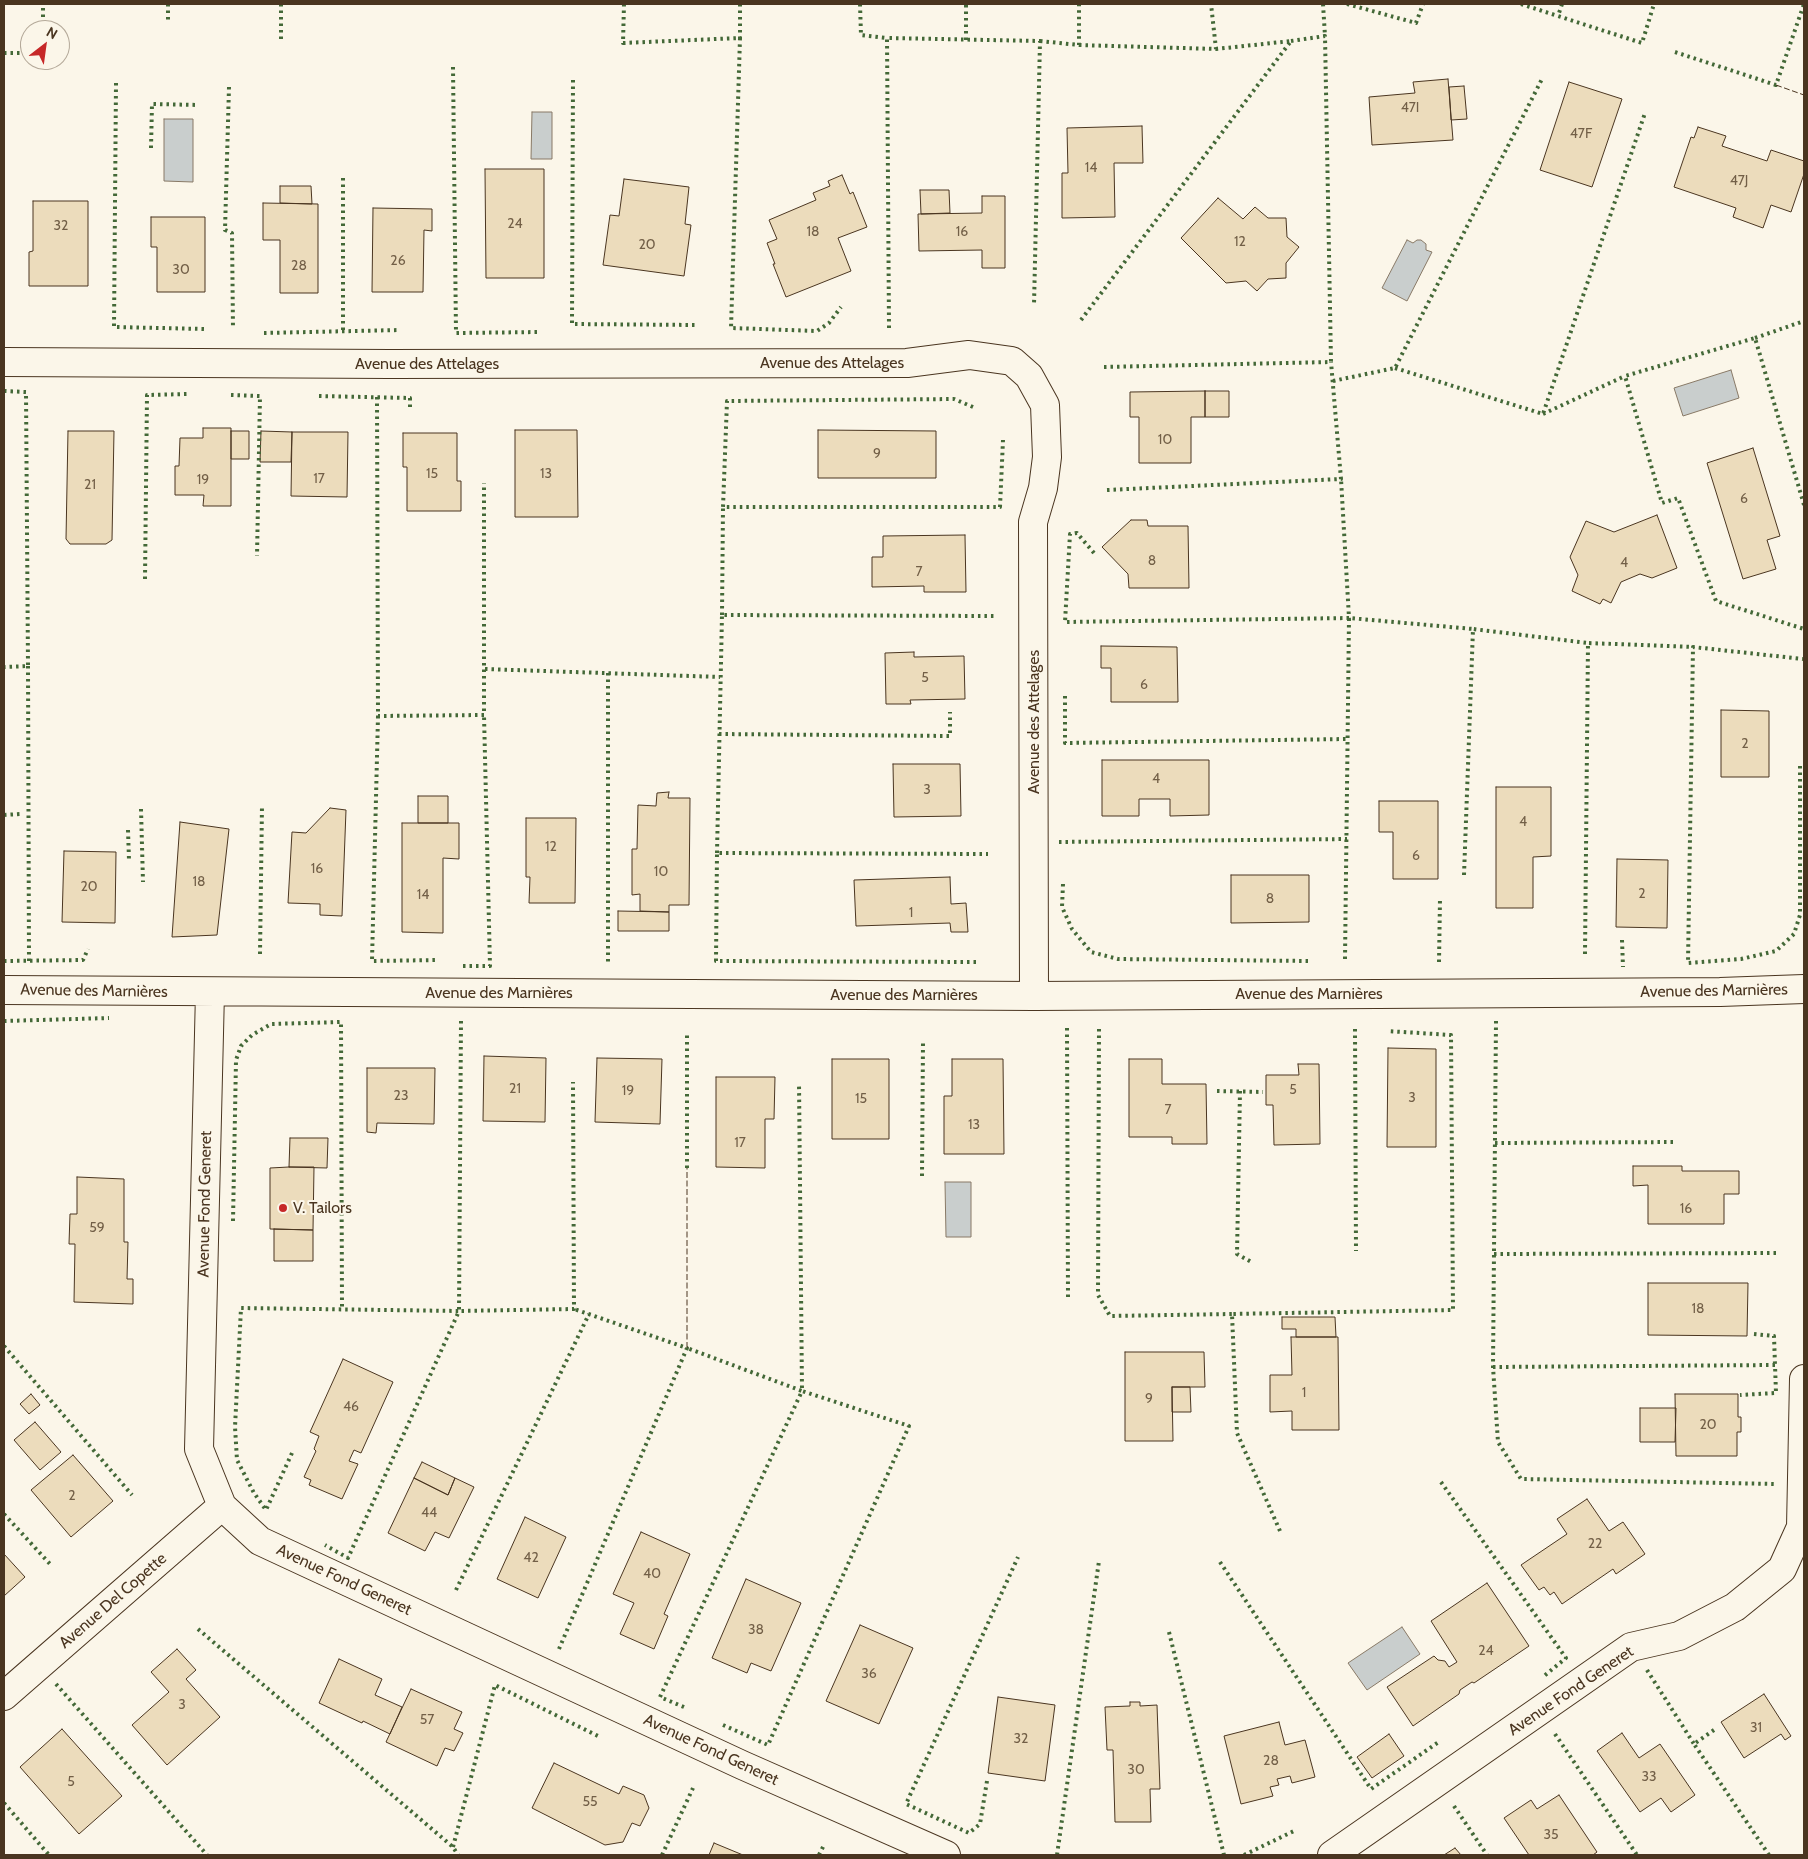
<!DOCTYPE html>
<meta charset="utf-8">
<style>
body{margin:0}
#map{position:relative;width:1808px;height:1859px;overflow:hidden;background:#fbf6e9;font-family:Cabin,sans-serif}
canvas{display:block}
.frame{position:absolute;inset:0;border:5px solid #4a3520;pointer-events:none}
.north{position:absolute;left:20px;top:20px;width:50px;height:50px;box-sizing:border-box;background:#fbf6e9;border:1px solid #b4a999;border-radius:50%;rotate:30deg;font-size:14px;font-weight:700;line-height:20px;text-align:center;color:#4a3520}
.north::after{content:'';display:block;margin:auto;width:18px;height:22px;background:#c62828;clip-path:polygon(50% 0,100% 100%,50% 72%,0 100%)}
</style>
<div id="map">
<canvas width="1808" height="1859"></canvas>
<div class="frame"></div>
<div class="north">N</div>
</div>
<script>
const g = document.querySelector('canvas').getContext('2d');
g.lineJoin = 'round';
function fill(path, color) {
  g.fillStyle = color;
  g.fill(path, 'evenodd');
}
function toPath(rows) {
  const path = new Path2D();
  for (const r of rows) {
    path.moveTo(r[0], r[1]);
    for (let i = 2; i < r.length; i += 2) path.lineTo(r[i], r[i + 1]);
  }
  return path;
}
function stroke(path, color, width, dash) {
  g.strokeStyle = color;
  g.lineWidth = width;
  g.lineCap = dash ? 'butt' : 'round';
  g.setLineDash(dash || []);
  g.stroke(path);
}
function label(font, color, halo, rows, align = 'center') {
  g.font = font + ' Cabin,sans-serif';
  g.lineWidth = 4;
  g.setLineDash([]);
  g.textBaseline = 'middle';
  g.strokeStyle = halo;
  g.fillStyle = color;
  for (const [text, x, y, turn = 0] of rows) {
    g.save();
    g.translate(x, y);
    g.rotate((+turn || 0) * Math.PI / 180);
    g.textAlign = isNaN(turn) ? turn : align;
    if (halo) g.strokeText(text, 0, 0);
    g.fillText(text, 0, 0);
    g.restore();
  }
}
const water = toPath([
 [532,112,552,112,552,159,531,159,532,112],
 [164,119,193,119,193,182,164,181,164,119],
 [1407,240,1413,243,1417,240,1421,240,1426,244,1426,250,1432,252,1407,301,1382,288,1407,240],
 [1731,370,1739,398,1683,416,1674,388,1731,370],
 [945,1182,971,1182,971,1237,946,1237,945,1182],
 [1402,1627,1420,1654,1367,1690,1348,1663,1402,1627]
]);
const building = toPath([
 [1448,79,1453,140,1372,145,1369,97,1415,93,1413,82,1448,79],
 [1569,82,1622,99,1592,187,1540,170,1569,82],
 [1464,86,1467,119,1451,120,1449,87,1464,86],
 [1142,126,1143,163,1114,163,1115,217,1062,218,1062,173,1068,173,1067,128,1142,126],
 [1698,127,1726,136,1722,146,1767,161,1771,150,1804,161,1804,174,1791,212,1771,205,1763,228,1733,217,1736,208,1674,187,1691,137,1694,138,1698,127],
 [485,169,544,169,544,278,486,278,485,169],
 [842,175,850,194,853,192,867,227,838,238,851,271,786,297,773,264,775,264,767,243,777,239,769,220,816,200,813,193,830,186,828,181,842,175],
 [624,179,689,187,685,224,691,225,684,276,603,265,610,215,619,216,624,179],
 [280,186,311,186,312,204,280,203,280,186],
 [920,190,949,190,950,213,921,214,920,190],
 [982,196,1005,196,1005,268,982,268,982,250,919,251,918,214,982,213,982,196],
 [1218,198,1243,219,1255,207,1268,218,1286,218,1287,237,1299,247,1286,263,1286,278,1268,279,1257,291,1246,281,1226,283,1181,238,1218,198],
 [33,201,88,201,88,286,29,286,29,252,33,251,33,201],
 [263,203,318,204,318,293,280,293,280,240,263,240,263,203],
 [373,208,432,209,432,231,424,230,423,292,372,292,373,208],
 [151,217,205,217,205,292,157,292,157,247,151,247,151,217],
 [1205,391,1229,391,1229,417,1205,417,1205,391],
 [1205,391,1205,417,1191,417,1191,463,1139,463,1139,417,1130,417,1130,392,1205,391],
 [203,428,231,428,231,506,203,506,204,495,175,495,175,466,179,466,180,438,203,438,203,428],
 [515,430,577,430,578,517,515,517,515,430],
 [818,430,936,431,936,478,818,478,818,430],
 [68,431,114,431,112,540,106,544,70,544,66,539,68,431],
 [231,431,249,431,249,459,231,459,231,431],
 [261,431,292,432,291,462,260,462,261,431],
 [292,432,348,432,347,497,291,496,292,432],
 [403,433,457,433,457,481,461,481,461,511,407,511,407,467,403,467,403,433],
 [1753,448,1780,536,1767,540,1776,569,1743,579,1707,463,1753,448],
 [1657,515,1677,568,1652,578,1640,574,1621,582,1611,603,1603,599,1600,604,1572,591,1578,575,1570,557,1586,521,1614,532,1657,515],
 [1131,520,1147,520,1148,526,1188,526,1189,588,1129,588,1128,574,1102,547,1131,520],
 [965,535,966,592,924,592,924,586,872,587,872,557,883,557,883,536,965,535],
 [1101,646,1177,647,1178,702,1111,702,1111,668,1101,668,1101,646],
 [914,652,914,657,964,656,965,699,910,700,911,704,886,704,885,653,914,652],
 [1721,710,1769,711,1769,777,1721,777,1721,710],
 [1102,760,1209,760,1209,815,1170,816,1170,799,1139,799,1139,816,1102,816,1102,760],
 [893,764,960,764,961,816,894,817,893,764],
 [1496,787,1551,787,1551,856,1533,857,1533,908,1496,908,1496,787],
 [669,792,668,798,690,798,689,905,669,905,669,912,640,911,640,894,632,895,632,849,637,849,638,805,656,806,657,793,669,792],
 [418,796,448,796,448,823,418,823,418,796],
 [1379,801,1438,801,1438,879,1393,879,1393,832,1379,832,1379,801],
 [330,808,346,810,342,916,320,915,320,904,288,903,292,832,306,833,330,808],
 [526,818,576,818,575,903,529,903,530,877,526,877,526,818],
 [180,822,229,829,217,935,172,937,180,822],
 [402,823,459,823,459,859,443,858,443,933,402,932,402,823],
 [64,851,116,852,115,923,62,922,64,851],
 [1617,859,1668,860,1667,928,1616,927,1617,859],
 [1231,875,1309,875,1309,922,1231,923,1231,875],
 [950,877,951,904,966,903,968,932,951,932,950,923,856,926,854,880,950,877],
 [618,911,669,912,669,931,618,931,618,911],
 [1388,1048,1436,1049,1436,1147,1387,1147,1388,1048],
 [484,1056,546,1058,545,1122,483,1121,484,1056],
 [597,1058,662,1059,660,1124,595,1122,597,1058],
 [832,1059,889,1059,889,1139,832,1139,832,1059],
 [952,1059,1003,1059,1004,1154,944,1154,944,1096,952,1096,952,1059],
 [1129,1059,1162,1059,1162,1084,1206,1084,1207,1144,1172,1144,1172,1137,1129,1137,1129,1059],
 [1298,1064,1319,1064,1320,1144,1274,1145,1273,1105,1266,1105,1266,1075,1299,1075,1298,1064],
 [367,1068,435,1068,434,1124,377,1123,376,1133,367,1132,367,1068],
 [716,1077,775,1077,774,1119,765,1119,765,1168,716,1167,716,1077],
 [290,1138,328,1138,327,1168,289,1167,290,1138],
 [1633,1166,1682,1166,1682,1171,1739,1171,1739,1194,1724,1194,1724,1224,1648,1224,1648,1185,1633,1186,1633,1166],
 [289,1167,314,1167,313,1230,270,1229,270,1168,289,1167],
 [77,1177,124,1179,124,1242,128,1242,127,1279,133,1279,133,1304,74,1302,75,1244,69,1244,70,1214,77,1214,77,1177],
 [274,1229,313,1230,313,1261,274,1261,274,1229],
 [1648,1283,1748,1283,1747,1336,1648,1335,1648,1283],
 [1282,1317,1335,1317,1336,1337,1296,1337,1296,1329,1282,1329,1282,1317],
 [1291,1337,1338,1337,1339,1430,1292,1430,1292,1411,1270,1412,1270,1375,1292,1375,1291,1337],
 [1125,1352,1204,1352,1205,1387,1172,1387,1173,1441,1125,1441,1125,1352],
 [343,1359,393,1382,361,1453,354,1450,349,1461,358,1464,342,1499,309,1485,311,1480,304,1477,316,1451,314,1449,319,1436,310,1432,343,1359],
 [1172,1387,1190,1387,1191,1412,1172,1412,1172,1387],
 [31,1394,40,1405,29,1414,20,1404,31,1394],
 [1675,1394,1738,1394,1738,1417,1741,1417,1741,1432,1737,1432,1737,1456,1676,1456,1675,1394],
 [1640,1408,1676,1408,1675,1442,1640,1442,1640,1408],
 [35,1422,61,1452,40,1470,14,1440,35,1422],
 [73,1455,113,1501,71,1537,31,1490,73,1455],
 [422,1462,455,1478,448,1495,414,1478,422,1462],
 [414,1478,448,1495,455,1478,474,1487,449,1538,435,1532,425,1551,388,1533,414,1478],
 [1587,1499,1609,1531,1623,1522,1645,1554,1616,1574,1613,1569,1562,1604,1554,1592,1550,1595,1544,1587,1539,1590,1521,1565,1567,1534,1557,1519,1587,1499],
 [525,1517,566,1537,538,1598,497,1579,525,1517],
 [641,1532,690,1554,664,1614,668,1616,654,1649,620,1634,634,1603,613,1594,641,1532],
 [4,1554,25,1577,4,1596,4,1554],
 [746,1579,801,1603,771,1671,751,1663,747,1673,712,1658,746,1579],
 [1487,1583,1529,1646,1474,1683,1472,1682,1460,1690,1459,1694,1413,1726,1387,1687,1434,1656,1438,1660,1445,1661,1449,1667,1457,1662,1431,1621,1487,1583],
 [860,1625,913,1648,879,1724,826,1701,860,1625],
 [177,1649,196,1670,186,1679,220,1717,167,1765,132,1725,169,1692,151,1672,177,1649],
 [339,1659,382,1679,375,1695,402,1707,390,1734,363,1721,362,1723,319,1703,339,1659],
 [411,1689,462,1712,454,1729,463,1733,454,1751,445,1748,437,1766,386,1742,411,1689],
 [1764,1694,1791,1736,1785,1740,1781,1734,1744,1758,1721,1722,1764,1694],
 [998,1697,1055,1705,1045,1781,988,1773,998,1697],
 [1130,1702,1140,1702,1140,1706,1157,1705,1160,1789,1150,1789,1151,1822,1115,1822,1113,1750,1107,1750,1105,1707,1130,1706,1130,1702],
 [1279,1722,1285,1745,1305,1740,1315,1777,1292,1783,1290,1776,1277,1779,1279,1785,1270,1787,1273,1796,1241,1804,1224,1736,1279,1722],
 [62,1729,122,1796,79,1834,20,1767,62,1729],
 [1622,1733,1639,1758,1660,1744,1695,1795,1671,1812,1661,1798,1640,1812,1597,1751,1622,1733],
 [1389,1734,1404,1756,1372,1778,1357,1757,1389,1734],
 [554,1763,619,1794,623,1786,644,1795,649,1808,640,1826,632,1823,623,1842,605,1845,532,1808,554,1763],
 [1559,1795,1597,1852,1593,1855,1529,1855,1504,1818,1531,1800,1537,1809,1559,1795],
 [714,1843,743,1855,709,1855,714,1843],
 [1455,1848,1461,1855,1444,1855,1455,1848]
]);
const minor = toPath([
 [4,362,390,364,907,363,969,355,1012,361,1029,376,1045,405,1047,457,1043,488,1033,522,1034,996],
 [4,990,1034,996,1720,992,1804,989],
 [210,992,199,1449,222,1506,260,1541,742,1765,946,1855],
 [4,1696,222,1506],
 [1332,1855,1631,1647,1679,1636,1735,1607,1782,1569,1801,1527,1804,1379]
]);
const hedge = toPath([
 [168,4,168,20],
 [624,4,623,43,740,38,731,328,817,331,829,323,841,307],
 [740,4,740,38],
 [860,4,861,35,887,38],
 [1323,4,1325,36],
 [1347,4,1416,23,1423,4],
 [1521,4,1558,16],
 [1562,4,1558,16,1642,43,1654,4],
 [43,30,43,4],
 [281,39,281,4],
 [966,40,966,4],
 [1040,41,1079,45,1079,4],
 [1079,45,1216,49,1211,4],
 [1675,52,1776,85,1804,4],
 [4,53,30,53],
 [453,67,456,333,540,332],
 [573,80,572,324,697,325],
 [116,83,114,327,205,329],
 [229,87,225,230,232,233,233,329],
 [151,148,152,104,199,105],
 [343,178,343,331],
 [1081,320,1291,41,1216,49],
 [889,328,887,38,1040,41,1034,305],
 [264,333,400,330],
 [1755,338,1804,321],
 [1104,367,1331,362,1325,36,1291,41],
 [1395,368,1543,414,1645,113],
 [1333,381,1395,368,1542,79],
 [4,391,26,392,28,666,4,667],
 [231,395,260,396,257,556],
 [319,396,410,398,410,410],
 [377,397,378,716,484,715,484,483],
 [973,407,954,399,727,401,723,507,1000,507,1003,440],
 [1543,414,1625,376],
 [1107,490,1341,479,1331,362],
 [1804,505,1755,338,1625,376,1662,503,1678,498,1716,601,1804,629],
 [1094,553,1077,533,1070,534,1065,622,1349,618,1341,479],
 [145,579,147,395,189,394],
 [722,615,723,507],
 [28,666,29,961],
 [485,669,720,677],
 [608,673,608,962],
 [1065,696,1065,743,1347,739],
 [378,716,372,961,438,960],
 [719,734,950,736,950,712],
 [1800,766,1800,915,1794,934,1776,951,1741,959,1688,963,1693,647,1803,659],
 [141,809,143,882],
 [4,815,21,814],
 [128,830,129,860],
 [1059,842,1347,839],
 [717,853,722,615,995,616],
 [1464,875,1473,629,1588,643],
 [1063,884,1062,907,1072,929,1091,952,1118,959,1308,961],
 [1622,940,1623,967],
 [260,954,262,805],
 [1585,954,1588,643,1693,647],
 [1345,959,1349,618,1473,629],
 [4,961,83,960,88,949],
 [976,962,716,961,717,853,988,854],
 [1439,962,1440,899],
 [463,966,490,966,484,715],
 [4,1021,109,1018],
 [461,1021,459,1311,574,1309,573,1082],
 [1496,1021,1493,1367,1498,1442,1521,1479,1776,1484],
 [1067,1028,1068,1297],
 [1099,1029,1098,1295,1110,1316,1232,1314],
 [1355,1029,1356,1251],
 [1217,1091,1263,1092],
 [1240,1091,1237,1254,1253,1263],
 [1495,1143,1677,1142],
 [687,1168,687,1034],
 [922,1176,923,1042],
 [233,1221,236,1060,241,1046,252,1035,271,1024,341,1022,342,1309],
 [1494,1254,1779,1253],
 [1754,1334,1774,1336,1775,1365],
 [4,1346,132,1495],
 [1493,1367,1775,1365,1776,1393,1740,1395],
 [292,1453,266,1510,254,1493,237,1460,235,1427,241,1308,459,1311,348,1558,325,1545],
 [1441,1482,1566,1658,1544,1676],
 [4,1514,50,1564],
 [1280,1531,1237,1433,1232,1314,1453,1310,1451,1035,1387,1031],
 [1220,1562,1371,1789,1440,1741],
 [456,1590,589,1314],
 [198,1629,453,1847,458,1855],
 [1169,1632,1224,1855],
 [559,1649,687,1348,574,1309],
 [1647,1670,1694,1744],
 [56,1684,207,1855],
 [684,1707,660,1697,802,1391,687,1348],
 [723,1725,768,1745,909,1426,802,1391,799,1083],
 [1714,1730,1694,1744,1769,1855],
 [1555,1734,1637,1855],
 [987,1781,980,1824,969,1833,906,1804,1018,1557],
 [4,1803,49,1855],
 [1454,1806,1487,1855],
 [453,1847,495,1685,598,1736],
 [662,1855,693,1788],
 [819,1855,824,1845],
 [1057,1855,1099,1561],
 [1244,1855,1294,1831]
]);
const fence = toPath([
 [1776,85,1804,95],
 [687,1348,687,1168]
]);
const markers = [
 [283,1208,5,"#c62828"]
];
const numberNames = [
 ["47I",1410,108],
 ["47F",1581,134],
 ["14",1091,168],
 ["47J",1739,181],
 ["24",515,224],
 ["32",61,226],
 ["18",813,232],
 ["16",962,232],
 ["12",1240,242],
 ["20",647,245],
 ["26",398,261],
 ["28",299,266],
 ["30",181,270],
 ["10",1165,440],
 ["9",877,454],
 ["15",432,474],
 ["13",546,474],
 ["17",319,479],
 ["19",203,480],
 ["21",90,485],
 ["6",1744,499],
 ["8",1152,561],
 ["4",1624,563],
 ["7",919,572],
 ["5",925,678],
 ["6",1144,685],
 ["2",1745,744],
 ["4",1156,779],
 ["3",927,790],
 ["4",1523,822],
 ["12",551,847],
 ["6",1416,856],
 ["16",317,869],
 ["10",661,872],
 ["18",199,882],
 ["20",89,887],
 ["2",1642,894],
 ["14",423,895],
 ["8",1270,899],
 ["1",911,913],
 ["21",515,1089],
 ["5",1293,1090],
 ["19",628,1091],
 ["23",401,1096],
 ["3",1412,1098],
 ["15",861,1099],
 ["7",1168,1110],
 ["13",974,1125],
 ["17",740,1143],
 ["16",1686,1209],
 ["59",97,1228],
 ["18",1698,1309],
 ["1",1304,1393],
 ["9",1149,1399],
 ["46",351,1407],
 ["20",1708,1425],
 ["2",72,1496],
 ["44",429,1513],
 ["22",1595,1544],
 ["42",531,1558],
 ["40",652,1574],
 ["38",756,1630],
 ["24",1486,1651],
 ["36",869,1674],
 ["3",182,1705],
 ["57",427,1720],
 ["31",1756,1728],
 ["32",1021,1739],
 ["28",1271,1761],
 ["30",1136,1770],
 ["33",1649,1777],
 ["5",71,1782],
 ["55",590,1802],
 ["35",1551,1835]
];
const streetNames = [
 ["Avenue des Attelages",832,363],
 ["Avenue des Attelages",427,364],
 ["Avenue des Attelages",1034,722,-90],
 ["Avenue des Marnières",94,991,1],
 ["Avenue des Marnières",1714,991,-1],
 ["Avenue des Marnières",499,993],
 ["Avenue des Marnières",1309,994],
 ["Avenue des Marnières",904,995],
 ["Avenue Fond Generet",205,1204,-89],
 ["Avenue Fond Generet",344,1580,25],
 ["Avenue Del Copette",113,1601,-41],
 ["Avenue Fond Generet",1571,1691,-34],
 ["Avenue Fond Generet",711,1750,25]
];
const poiNames = [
 ["V. Tailors",293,1208]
];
fill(water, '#c9cecd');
stroke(water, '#887966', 1);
fill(building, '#ecdcbc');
stroke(building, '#4a3520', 1);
stroke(minor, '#4a3520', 30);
stroke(minor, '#fbf6e9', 28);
stroke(hedge, '#436837', 4, [2.5, 4]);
stroke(fence, '#4a3520', 1, [6, 2.5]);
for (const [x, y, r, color] of markers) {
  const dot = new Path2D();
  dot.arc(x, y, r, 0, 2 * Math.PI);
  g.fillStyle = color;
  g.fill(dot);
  stroke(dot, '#fbf6e9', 2);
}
label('14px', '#725f47', null, numberNames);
label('16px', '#4a3520', '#fbf6e9', streetNames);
label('16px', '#4a3520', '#fbf6e9', poiNames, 'left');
</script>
